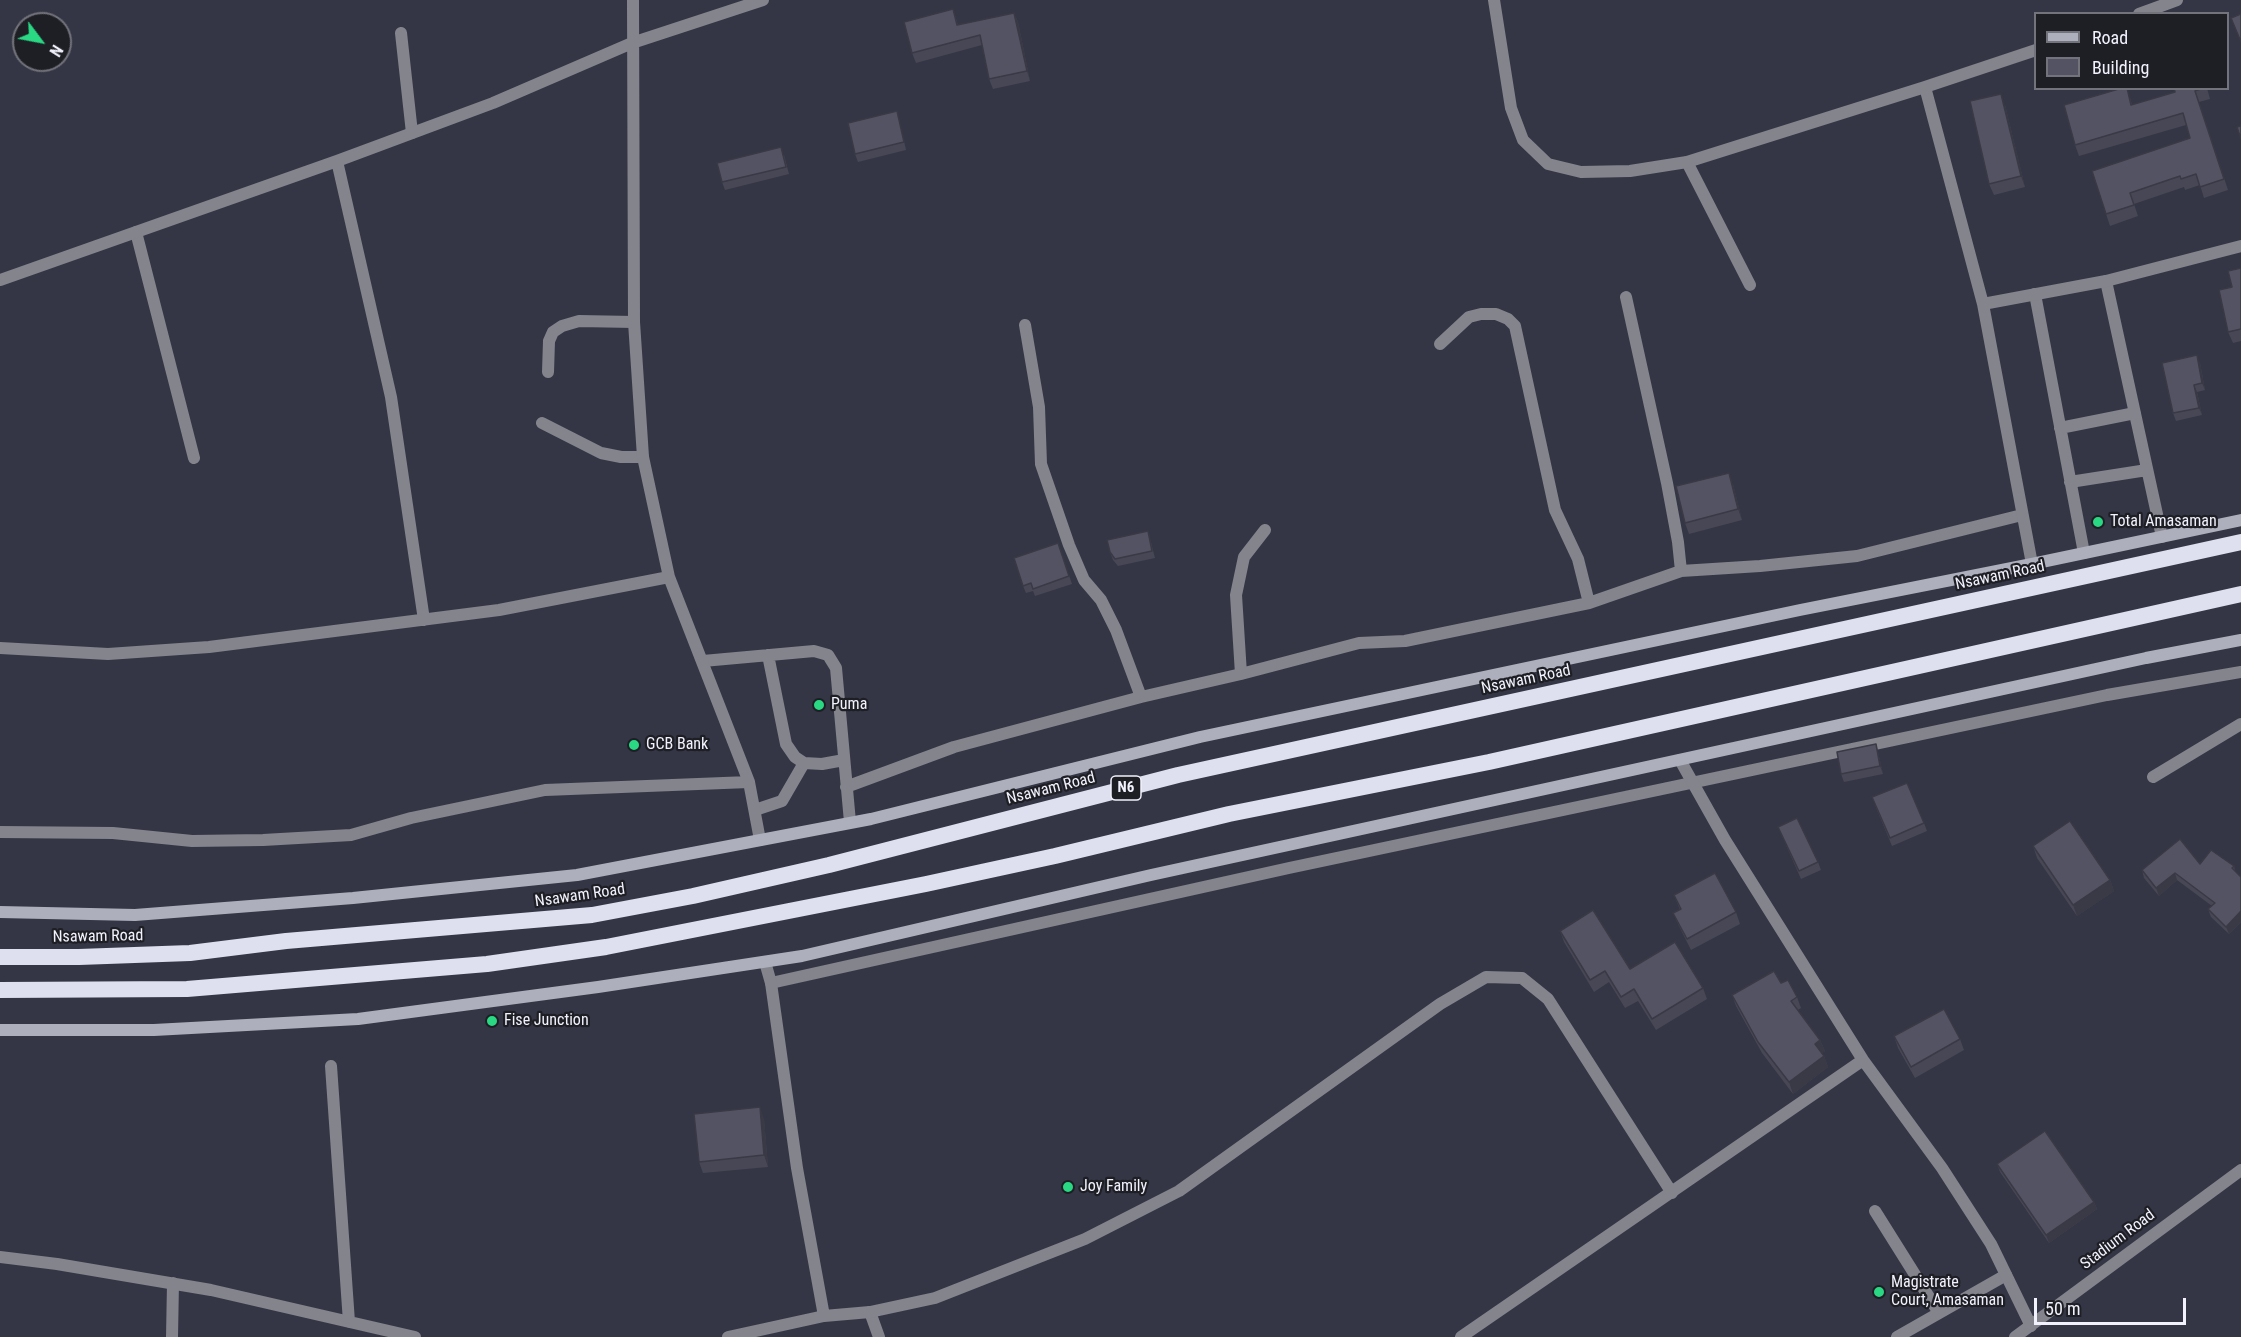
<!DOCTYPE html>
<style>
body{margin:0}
#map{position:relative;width:2241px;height:1337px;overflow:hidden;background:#353645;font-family:"Roboto Condensed",sans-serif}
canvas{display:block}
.legend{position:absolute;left:2034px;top:12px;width:195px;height:78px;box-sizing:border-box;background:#1e1e25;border:2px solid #73737b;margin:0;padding:8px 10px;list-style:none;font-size:18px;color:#f2f2fd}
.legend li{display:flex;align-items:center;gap:12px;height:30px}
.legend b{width:30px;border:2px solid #73737b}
.north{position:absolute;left:12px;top:12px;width:60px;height:60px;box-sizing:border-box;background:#1e1e25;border:2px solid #73737b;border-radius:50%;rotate:122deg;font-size:16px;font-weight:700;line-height:24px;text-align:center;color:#f2f2fd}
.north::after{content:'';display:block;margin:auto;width:21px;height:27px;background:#2ad884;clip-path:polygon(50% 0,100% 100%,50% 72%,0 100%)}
.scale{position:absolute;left:2034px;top:1298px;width:152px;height:27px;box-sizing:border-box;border:3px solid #f2f2fd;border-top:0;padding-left:8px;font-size:18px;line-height:21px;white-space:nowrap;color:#f2f2fd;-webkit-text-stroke:4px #1e1e25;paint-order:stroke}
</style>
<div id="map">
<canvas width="2241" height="1337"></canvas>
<ul class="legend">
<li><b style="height:8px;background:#aeafbc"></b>Road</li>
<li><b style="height:16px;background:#535364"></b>Building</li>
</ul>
<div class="north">N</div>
<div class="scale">50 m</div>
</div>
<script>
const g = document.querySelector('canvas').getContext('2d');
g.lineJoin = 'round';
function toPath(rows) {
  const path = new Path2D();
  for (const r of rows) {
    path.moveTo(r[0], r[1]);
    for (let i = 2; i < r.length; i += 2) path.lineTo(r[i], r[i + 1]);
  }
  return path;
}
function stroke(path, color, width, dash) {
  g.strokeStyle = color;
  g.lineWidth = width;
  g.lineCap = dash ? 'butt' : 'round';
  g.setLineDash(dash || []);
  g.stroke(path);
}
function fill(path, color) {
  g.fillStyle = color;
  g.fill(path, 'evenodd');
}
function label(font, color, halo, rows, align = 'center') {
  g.font = font + ' "Roboto Condensed",sans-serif';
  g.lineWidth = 4.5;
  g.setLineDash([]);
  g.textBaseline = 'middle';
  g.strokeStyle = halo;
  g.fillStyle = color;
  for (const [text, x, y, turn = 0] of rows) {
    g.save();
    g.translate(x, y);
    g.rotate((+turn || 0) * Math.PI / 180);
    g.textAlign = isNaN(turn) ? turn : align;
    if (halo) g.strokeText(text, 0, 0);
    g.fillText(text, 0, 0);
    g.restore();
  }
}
const service = toPath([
 [401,33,412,133],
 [1687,162,1750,285],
 [136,232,194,458],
 [2106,281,2162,537],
 [2035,294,2084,553],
 [1626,297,1667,483,1678,542,1681,571],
 [1025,325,1039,407,1041,464,1069,545,1084,580,1101,600,1116,630,1141,697],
 [1440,344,1469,317,1481,314,1496,314,1508,319,1515,326,1555,510,1578,559,1589,603],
 [548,372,549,341,553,332,562,326,579,321,634,322],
 [542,423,601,453,621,457,643,457],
 [2060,428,2135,413],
 [2070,482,2147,470],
 [768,655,786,744,795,757,804,763,822,764,844,760],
 [703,661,814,651,828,655,836,668,850,822],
 [1241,674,1236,595,1244,557,1265,530],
 [2153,777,2241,724],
 [846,787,954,747,1141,697,1241,674,1359,643,1405,641,1589,603,1681,571,1760,566,1857,556,2022,515],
 [755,810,782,801,804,763],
 [771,983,1289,868,2107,695,2241,672],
 [1875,1211,1939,1313],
 [870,1312,879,1337],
 [1897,1337,2006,1275]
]);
const minor = toPath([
 [633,0,634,322,643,457,669,577,749,782,760,840],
 [1494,0,1511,108,1523,140,1548,164,1581,172,1630,171,1687,162,1925,87,2036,50],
 [2139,14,2177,0],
 [1925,87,1983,304,2032,564],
 [337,161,391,397,424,620],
 [0,280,337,161,493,103,632,43,763,0],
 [1983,304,2106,281,2241,246],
 [0,648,108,654,209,647,499,610,669,577],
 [1680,760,1725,840,1863,1060,1942,1168,1991,1244,2031,1326],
 [0,832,113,833,192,841,263,840,351,835,411,818,545,790,749,782],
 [765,962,771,983,797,1168,824,1316],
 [331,1066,349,1322],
 [0,1257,57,1264,211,1290,415,1337],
 [172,1337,173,1283],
 [728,1337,824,1316,870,1312,935,1298,1085,1239,1179,1191,1440,1004,1486,977,1522,978,1548,999,1672,1193],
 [1461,1337,1863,1060],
 [2015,1337,2241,1170]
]);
const secondary = toPath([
 [0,912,135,915,353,898,577,875,871,819,1200,737,1800,610,2032,564,2241,520],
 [0,1030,154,1030,358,1019,598,987,802,956,1151,875,2146,658,2241,640]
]);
const trunk = toPath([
 [0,957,79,957,190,953,286,941,592,915,693,896,829,865,1178,775,2241,542],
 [0,990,187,989,487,964,606,947,926,884,1055,856,1229,814,1489,762,2241,594]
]);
const wall = toPath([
 [953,9,958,25,1014,13,1018,22,1030,81,993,89,989,79,982,45,916,63,912,53],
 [2174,88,2207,88,2210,99,2199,102,2228,190,2204,198,2200,185,2185,190,2184,187,2134,204,2138,216,2110,226,2106,214,2190,138,2186,125,2079,156,2075,145,2130,98,2132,105,2175,92],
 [2005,105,2025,187,1994,195,1989,184],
 [899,119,906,150,858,162,855,154],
 [784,155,789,174,725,190,722,182],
 [2241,268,2241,341,2233,343,2228,332,2232,287],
 [2200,363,2205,390,2197,392,2202,415,2176,421,2173,413],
 [1733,484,1742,520,1689,534,1685,523],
 [1148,531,1155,558,1118,566,1113,560,1110,552],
 [1058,543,1072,584,1035,596,1033,591,1026,593,1023,586],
 [1878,752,1883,774,1844,782,1841,774],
 [1875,805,1924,823,1927,831,1892,846],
 [1778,827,1818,862,1821,870,1801,879],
 [2033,846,2110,880,2114,891,2077,916,2037,858],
 [2200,864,2234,866,2235,871,2241,877,2241,922,2229,934,2211,917,2208,909,2212,906,2177,880,2159,896,2144,878,2142,870],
 [1674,895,1736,912,1740,924,1691,950,1678,924,1673,913,1680,910],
 [1560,931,1630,969,1703,988,1707,999,1656,1030,1638,1001,1625,1008,1609,982,1594,992,1564,942],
 [1781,983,1797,997,1801,1008,1798,1010,1820,1040,1825,1051,1822,1053,1824,1056,1828,1067,1793,1094,1762,1053,1736,1006,1732,995],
 [1894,1036,1960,1039,1964,1050,1915,1078,1898,1048],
 [764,1119,768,1167,703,1173,699,1162],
 [1997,1164,2094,1202,2097,1209,2049,1243,2000,1172]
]);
const shadedWall = toPath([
 [1014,13,1018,22,1030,81,1027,71],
 [2001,94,2005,105,2025,187,2021,176],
 [2197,355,2200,363,2205,390,2202,383],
 [2194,385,2197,392,2202,415,2199,408],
 [1729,473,1733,484,1742,520,1738,509],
 [1876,744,1878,752,1883,774,1880,766],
 [2175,873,2177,880,2159,896,2156,888],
 [2110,880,2114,891,2077,916,2073,905],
 [2241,911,2241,922,2229,934,2226,927],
 [1820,1040,1825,1051,1819,1055,1815,1044],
 [1824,1056,1828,1067,1793,1094,1789,1082],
 [760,1107,764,1119,768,1167,764,1155],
 [2094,1202,2097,1209,2049,1243,2046,1235]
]);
const building = toPath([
 [953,9,957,25,1014,13,1027,71,989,79,980,35,912,53,904,22,953,9],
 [2241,14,2241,42,2231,18,2241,14],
 [2122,88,2127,88,2131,105,2175,92,2174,88,2203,88,2195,91,2224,179,2200,187,2196,174,2181,179,2180,176,2130,193,2134,205,2106,214,2092,171,2190,138,2183,113,2075,145,2064,105,2122,88],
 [2001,94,2021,176,1989,184,1970,101,2001,94],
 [897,111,904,142,855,154,848,123,897,111],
 [2241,126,2241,139,2237,127,2241,126],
 [781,147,786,167,722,182,717,163,781,147],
 [2241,268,2241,329,2228,332,2219,290,2232,287,2228,271,2241,268],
 [2197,355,2202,383,2194,385,2199,408,2173,413,2162,363,2197,355],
 [1729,473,1738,509,1685,523,1676,486,1729,473],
 [1148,531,1152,551,1115,559,1110,552,1107,540,1148,531],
 [1058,543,1069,576,1033,589,1031,583,1023,586,1014,558,1058,543],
 [1876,744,1880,766,1841,774,1837,752,1876,744],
 [1907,783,1924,823,1890,838,1872,797,1907,783],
 [1797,818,1818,862,1799,871,1778,827,1797,818],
 [2070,821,2110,880,2073,905,2033,846,2070,821],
 [2180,839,2200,864,2211,850,2234,866,2232,868,2241,877,2241,911,2226,927,2208,909,2215,903,2175,873,2156,888,2142,870,2180,839],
 [1715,873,1736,912,1687,939,1673,913,1681,909,1674,895,1715,873],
 [1593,910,1630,969,1675,942,1703,988,1652,1019,1634,989,1621,997,1605,971,1590,980,1560,931,1593,910],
 [1774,971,1781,983,1788,980,1797,997,1791,1001,1820,1040,1815,1044,1824,1056,1789,1082,1758,1042,1732,995,1774,971],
 [1944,1009,1960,1039,1911,1067,1894,1036,1944,1009],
 [760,1107,764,1155,699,1162,694,1114,760,1107],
 [2045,1131,2094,1202,2046,1235,1997,1164,2045,1131]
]);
const markers = [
 [2098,522,6,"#2ad884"],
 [819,705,6,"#2ad884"],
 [634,745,6,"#2ad884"],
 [492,1021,6,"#2ad884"],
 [1068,1187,6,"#2ad884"],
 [1879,1292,6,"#2ad884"]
];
const shields = [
 [1126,788,30]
];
const shieldNames = [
 ["N6",1126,788]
];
const poiNames = [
 ["Total Amasaman",2110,522],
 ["Puma",831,705],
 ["GCB Bank",646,745],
 ["Fise Junction",504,1021],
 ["Joy Family",1080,1187],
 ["Magistrate",1891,1283],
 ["Court, Amasaman",1891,1301]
];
const streetNames = [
 ["Nsawam Road",2000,576,-12],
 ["Nsawam Road",1526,680,-12],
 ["Nsawam Road",1051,789,-14],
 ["Nsawam Road",580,896,-8],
 ["Nsawam Road",98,937,-1],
 ["Stadium Road",2118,1240,-37]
];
stroke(service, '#83848c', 12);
stroke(minor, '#83848c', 12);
stroke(secondary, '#aeafbc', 12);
stroke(trunk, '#dedfef', 16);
fill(wall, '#474756');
fill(shadedWall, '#3a3a46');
fill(building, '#535364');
stroke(building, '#3a3a46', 1.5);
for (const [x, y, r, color] of markers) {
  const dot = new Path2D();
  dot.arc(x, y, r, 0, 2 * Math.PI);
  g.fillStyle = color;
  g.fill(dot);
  stroke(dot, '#1e1e25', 2);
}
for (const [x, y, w] of shields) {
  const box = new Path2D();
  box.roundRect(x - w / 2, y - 12, w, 24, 4.5);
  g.fillStyle = '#1e1e25';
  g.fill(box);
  stroke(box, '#f2f2fd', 1.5);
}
label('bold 15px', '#f2f2fd', null, shieldNames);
label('16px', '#f2f2fd', '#1e1e25', poiNames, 'left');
label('16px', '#f2f2fd', '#1e1e25', streetNames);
</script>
